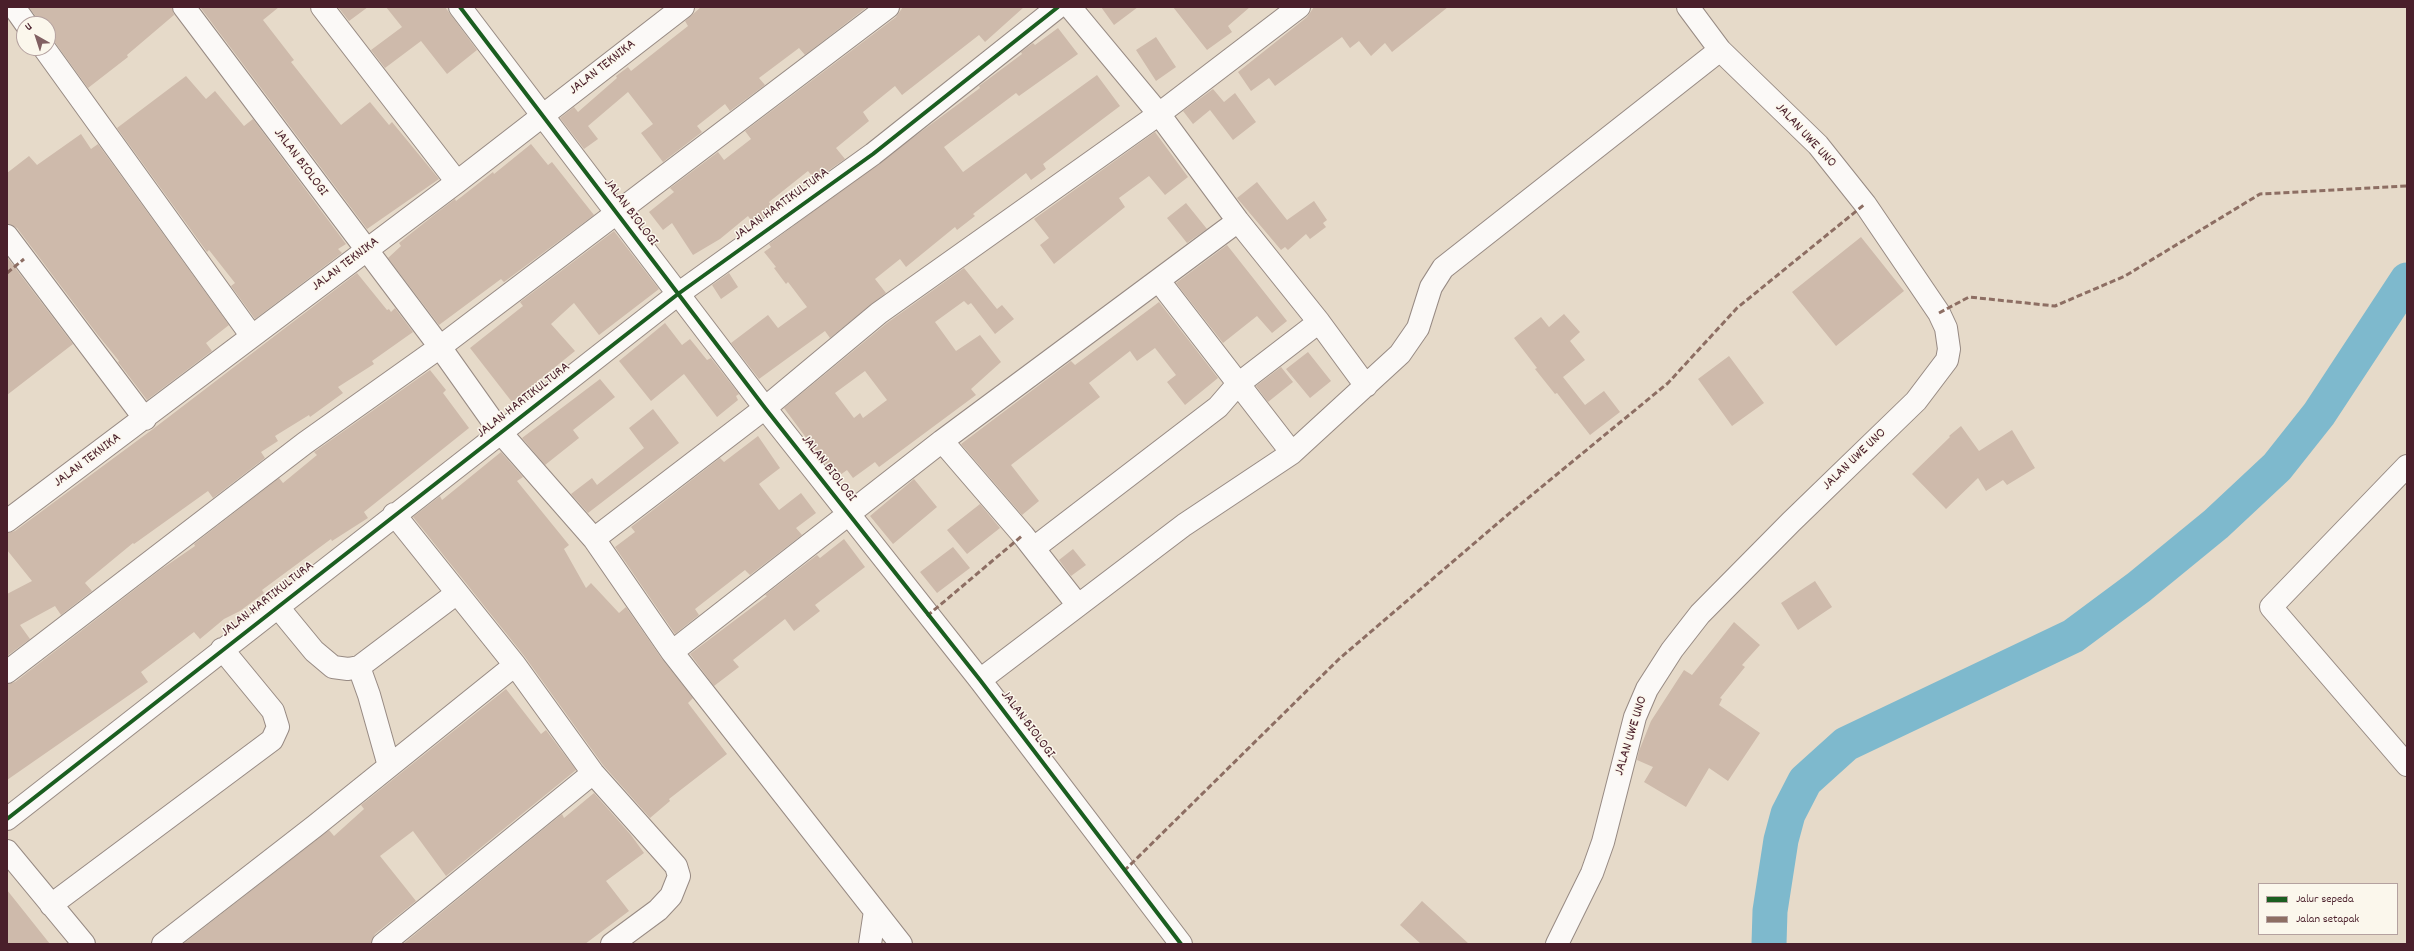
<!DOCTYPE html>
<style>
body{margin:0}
#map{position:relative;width:2414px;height:951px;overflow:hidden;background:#e6dac9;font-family:Dekko,sans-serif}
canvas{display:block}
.frame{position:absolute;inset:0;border:8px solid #4a1f2b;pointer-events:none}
.legend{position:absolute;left:2258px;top:883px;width:140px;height:52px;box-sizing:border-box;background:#fbf7ec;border:1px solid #b4a19f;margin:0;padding:5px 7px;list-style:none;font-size:12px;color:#4a1f2b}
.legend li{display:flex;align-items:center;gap:8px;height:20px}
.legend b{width:20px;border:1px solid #b4a19f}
.north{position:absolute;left:16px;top:16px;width:40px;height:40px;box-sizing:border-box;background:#fbf7ec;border:1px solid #b4a19f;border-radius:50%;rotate:321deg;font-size:11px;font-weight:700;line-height:16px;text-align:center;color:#4a1f2b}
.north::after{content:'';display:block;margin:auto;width:14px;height:18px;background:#816062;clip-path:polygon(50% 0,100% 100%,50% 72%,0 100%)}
</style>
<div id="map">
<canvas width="2414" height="951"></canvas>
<div class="frame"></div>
<ul class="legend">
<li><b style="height:5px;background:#1b5e20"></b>Jalur sepeda</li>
<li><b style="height:5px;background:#8d6e63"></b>Jalan setapak</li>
</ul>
<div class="north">U</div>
</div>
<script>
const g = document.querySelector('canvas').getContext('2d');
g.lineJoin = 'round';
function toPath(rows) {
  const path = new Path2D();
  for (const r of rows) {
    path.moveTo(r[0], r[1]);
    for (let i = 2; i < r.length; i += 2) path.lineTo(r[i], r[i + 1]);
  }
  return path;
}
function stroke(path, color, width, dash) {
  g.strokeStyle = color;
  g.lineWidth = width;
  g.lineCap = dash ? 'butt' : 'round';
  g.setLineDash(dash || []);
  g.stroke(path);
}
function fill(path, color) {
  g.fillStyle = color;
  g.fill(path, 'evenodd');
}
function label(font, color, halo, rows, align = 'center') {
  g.font = font + ' Dekko,sans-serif';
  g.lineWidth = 3;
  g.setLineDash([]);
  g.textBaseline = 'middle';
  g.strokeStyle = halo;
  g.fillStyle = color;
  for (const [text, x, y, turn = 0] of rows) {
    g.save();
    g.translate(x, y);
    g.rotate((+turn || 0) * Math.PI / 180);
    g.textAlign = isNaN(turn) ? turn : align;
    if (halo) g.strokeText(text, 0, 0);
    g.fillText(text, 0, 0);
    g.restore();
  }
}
const river = toPath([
 [1769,944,1770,911,1781,840,1788,814,1805,781,1846,744,2073,636,2139,587,2216,524,2277,467,2319,414,2407,280]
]);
const building = toPath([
 [29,7,172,7,174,15,127,55,128,57,88,88,54,41,48,36,48,24,41,24],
 [200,7,279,7,263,20,294,60,291,62,341,125,370,102,389,125,392,122,439,179,367,229],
 [338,7,368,7,349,21],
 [386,7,445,7,477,50,447,74,421,41,385,68,371,50,402,27],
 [701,7,867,7,805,55,799,48,759,78,765,85,730,111,725,104,697,126,702,132,663,162,641,133,653,124,628,92,588,126,598,139,584,149,560,118,574,107,578,112,617,78,616,76,628,67,631,71,674,37,688,26,685,21],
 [903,7,1024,7,985,42,979,35,902,95,895,86,863,112,869,121,836,148,845,159,815,180,808,171,769,202,774,210,754,224,748,216,720,239,693,255,672,223,663,230,649,212,674,192,670,188,718,152,724,160,751,139,745,131,896,17],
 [1101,7,1138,7,1114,25],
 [1173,7,1250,7,1228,26,1232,32,1207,50],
 [1314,7,1448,7,1392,52,1385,43,1371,56,1359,41,1350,48,1342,37,1275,86,1269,78,1251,91,1238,72,1307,17],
 [1058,28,1078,54,1019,96,1016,93,944,147,963,172,1097,75,1120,106,1043,164,1046,169,1031,180,1026,173,973,214,975,216,957,230,955,227,906,267,900,259,875,279,886,293,830,338,825,331,759,379,731,343,768,315,778,328,807,307,788,282,786,284,774,268,776,267,764,252,771,247,769,244,980,88,979,86,1022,54,1021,52,1033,43,1035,45],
 [1156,37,1176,67,1156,81,1136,50],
 [186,76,206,99,215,91,244,126,253,119,346,244,338,249,342,253,255,319,231,286,235,283,209,250,207,252,117,128],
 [1213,89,1224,102,1235,93,1256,122,1233,140,1210,110,1193,124,1183,111],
 [1155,132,1188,177,1165,195,1149,176,1119,198,1125,207,1054,264,1040,245,1049,238,1034,219],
 [81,134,91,149,98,144,229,325,206,343,212,351,147,400,118,362,119,361,97,334,17,228,7,224,7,173,29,156,37,165],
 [531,144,548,165,552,162,594,215,504,282,501,279,439,325,388,258,401,246,399,243,434,215,455,199,456,201,493,172,494,174],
 [1257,182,1287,220,1314,201,1327,220,1323,223,1326,227,1310,239,1306,234,1288,250,1285,247,1281,250,1237,198],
 [1186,203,1207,229,1187,243,1167,218],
 [614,231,659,289,599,335,574,303,551,324,575,351,512,402,470,348,523,306,520,302],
 [1861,237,1904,291,1836,346,1792,292],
 [1227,245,1287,321,1272,333,1257,316,1223,343,1176,283],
 [7,257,73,344,7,395],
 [964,268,997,309,1002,305,1014,319,995,334,971,303,968,305,964,301,935,322,956,351,980,335,1001,362,971,389,976,395,879,467,875,462,853,478,847,470,836,478,784,408,887,323],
 [865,371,887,400,863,418,860,413,854,418,835,393],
 [357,273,387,310,389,309,391,312,395,308,413,332,372,361,374,364,338,387,343,393,310,417,309,415,275,436,278,441,261,452,265,458,213,498,208,491,134,544,133,543,87,581,85,583,92,591,61,615,55,606,20,625,30,639,7,656,7,594,32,581,7,550,7,533,15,531,153,429],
 [729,273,738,287,721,299,712,285],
 [1159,302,1218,378,1185,405,1167,382,1176,375,1155,348,1137,361,1130,351,1089,383,1100,397,1011,465,1039,501,1022,515,961,444,1071,361,1075,365],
 [1564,314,1580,332,1570,341,1585,360,1563,377,1585,405,1604,391,1620,412,1590,435,1557,393,1555,394,1535,369,1537,368,1514,338,1541,317,1549,327],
 [665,323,682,345,690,339,707,360,711,358,739,394,736,396,738,400,717,417,684,374,651,401,619,361],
 [1308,352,1331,381,1310,398,1286,369],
 [1729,356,1764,403,1732,426,1698,379],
 [1281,367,1293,382,1268,402,1256,386],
 [430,370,446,390,443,393,469,428,364,512,368,518,332,541,331,539,262,590,264,593,240,611,224,619,200,639,194,632,141,672,148,682,7,780,7,684,15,682,160,570,195,546,194,544,279,478,283,483,317,455,314,452,317,450],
 [600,379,615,397,573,430,579,438,545,465,522,438],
 [653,409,679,443,588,513,571,494,592,478,597,485,644,448,629,428],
 [1961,426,1979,451,2012,430,2035,468,2007,485,2003,480,1986,491,1978,478,1946,509,1912,474,1950,437,1949,436],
 [758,436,780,468,759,484,779,510,801,493,816,513,796,528,802,535,750,575,745,570,695,609,699,615,675,634,615,547,635,532,631,527,720,458,724,462],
 [501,452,523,477,517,481,569,545,564,549,586,588,591,583,619,613,626,607,662,659,693,698,688,703,727,754,669,799,670,801,650,818,603,765,525,657,413,517,440,496,442,500],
 [914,479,937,507,893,544,870,516],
 [980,504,1000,528,967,554,947,530],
 [844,539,865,567,815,605,820,611,794,631,785,619,733,660,739,667,714,686,690,654,767,596,765,595,817,555,820,558],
 [953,547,970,568,937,593,920,572],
 [1073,549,1086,565,1071,576,1059,560],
 [1815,581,1832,607,1798,630,1781,603],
 [1734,622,1760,645,1742,665,1745,667,1720,698,1722,699,1719,705,1760,733,1728,781,1709,768,1686,807,1644,782,1653,767,1637,760,1639,751,1651,721,1684,670,1692,675],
 [506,689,541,734,546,730,576,770,446,876,413,831,380,856,416,901,375,934,371,944,183,944,329,830,334,836,364,809,361,805],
 [594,793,631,835,644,853,606,881,629,911,585,944,403,944,562,814,564,818],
 [7,890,50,944,7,944],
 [1422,901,1469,944,1421,944,1400,925]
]);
const minor = toPath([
 [14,7,26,24],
 [184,7,440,347,501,433,594,539,672,652,901,944],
 [322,7,457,182],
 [460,7,765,408,980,680,1181,944],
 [1070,7,1159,114,1238,221,1319,322,1366,386],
 [44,48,251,335],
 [7,236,145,419],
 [1159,281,1292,453],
 [942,441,1023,535,1077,604],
 [2407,466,2271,607,2407,765],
 [394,514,515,665,593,773,676,866,679,876,671,896,658,910,612,944],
 [7,521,457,182,683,7],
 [594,539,765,408,879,313,1159,114,1299,7],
 [1034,548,1218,407,1237,385,1319,322],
 [277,606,314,651,333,667,348,669,359,667],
 [672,652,942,441,1238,221],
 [7,672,305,443,440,347,888,7],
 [980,680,1184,525,1292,453,1400,354,1418,328,1431,287,1443,268,1720,50],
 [389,766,369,695,359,667,457,593],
 [7,819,678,294,873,154,1058,7],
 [7,851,84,944],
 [51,905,272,740,278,727,273,711,222,649],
 [163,944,315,826,515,665],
 [383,944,593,773],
 [870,944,875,911],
 [1557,944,1592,873,1603,842,1635,717,1647,689,1672,650,1700,614,1791,522,1916,401,1947,360,1949,349,1946,328,1939,313,1865,204,1818,145,1720,50,1688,7]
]);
const quiet = toPath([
 [7,273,24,259],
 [1939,313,1969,297,2055,306,2125,276,2260,194,2407,186],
 [927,616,1023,535],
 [1124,871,1339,659,1505,517,1668,383,1737,308,1865,204]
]);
const cycleway = toPath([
 [460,7,765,408,980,680,1181,944],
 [7,819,678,294,873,154,1058,7]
]);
const streetNames = [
 ["JALAN TEKNIKA",603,68,-38],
 ["JALAN UWE UNO",1805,136,47],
 ["JALAN BIOLOGI",300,163,53],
 ["JALAN HARTIKULTURA",782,205,-36],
 ["JALAN BIOLOGI",630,213,53],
 ["JALAN TEKNIKA",346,265,-37],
 ["JALAN HARTIKULTURA",524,401,-38],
 ["JALAN UWE UNO",1855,460,-44],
 ["JALAN TEKNIKA",88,461,-37],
 ["JALAN BIOLOGI",828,469,52],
 ["JALAN HARTIKULTURA",268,600,-38],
 ["JALAN BIOLOGI",1027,725,53],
 ["JALAN UWE UNO",1632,736,-73]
];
stroke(river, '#7eb9cd', 35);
fill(building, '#cebaab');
stroke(minor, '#978a83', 24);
stroke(minor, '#fbf9f7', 22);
stroke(quiet, '#8d6e63', 3, [6, 3]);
stroke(cycleway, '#1b5e20', 4);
label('14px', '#4a1f2b', '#fbf7ec', streetNames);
</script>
